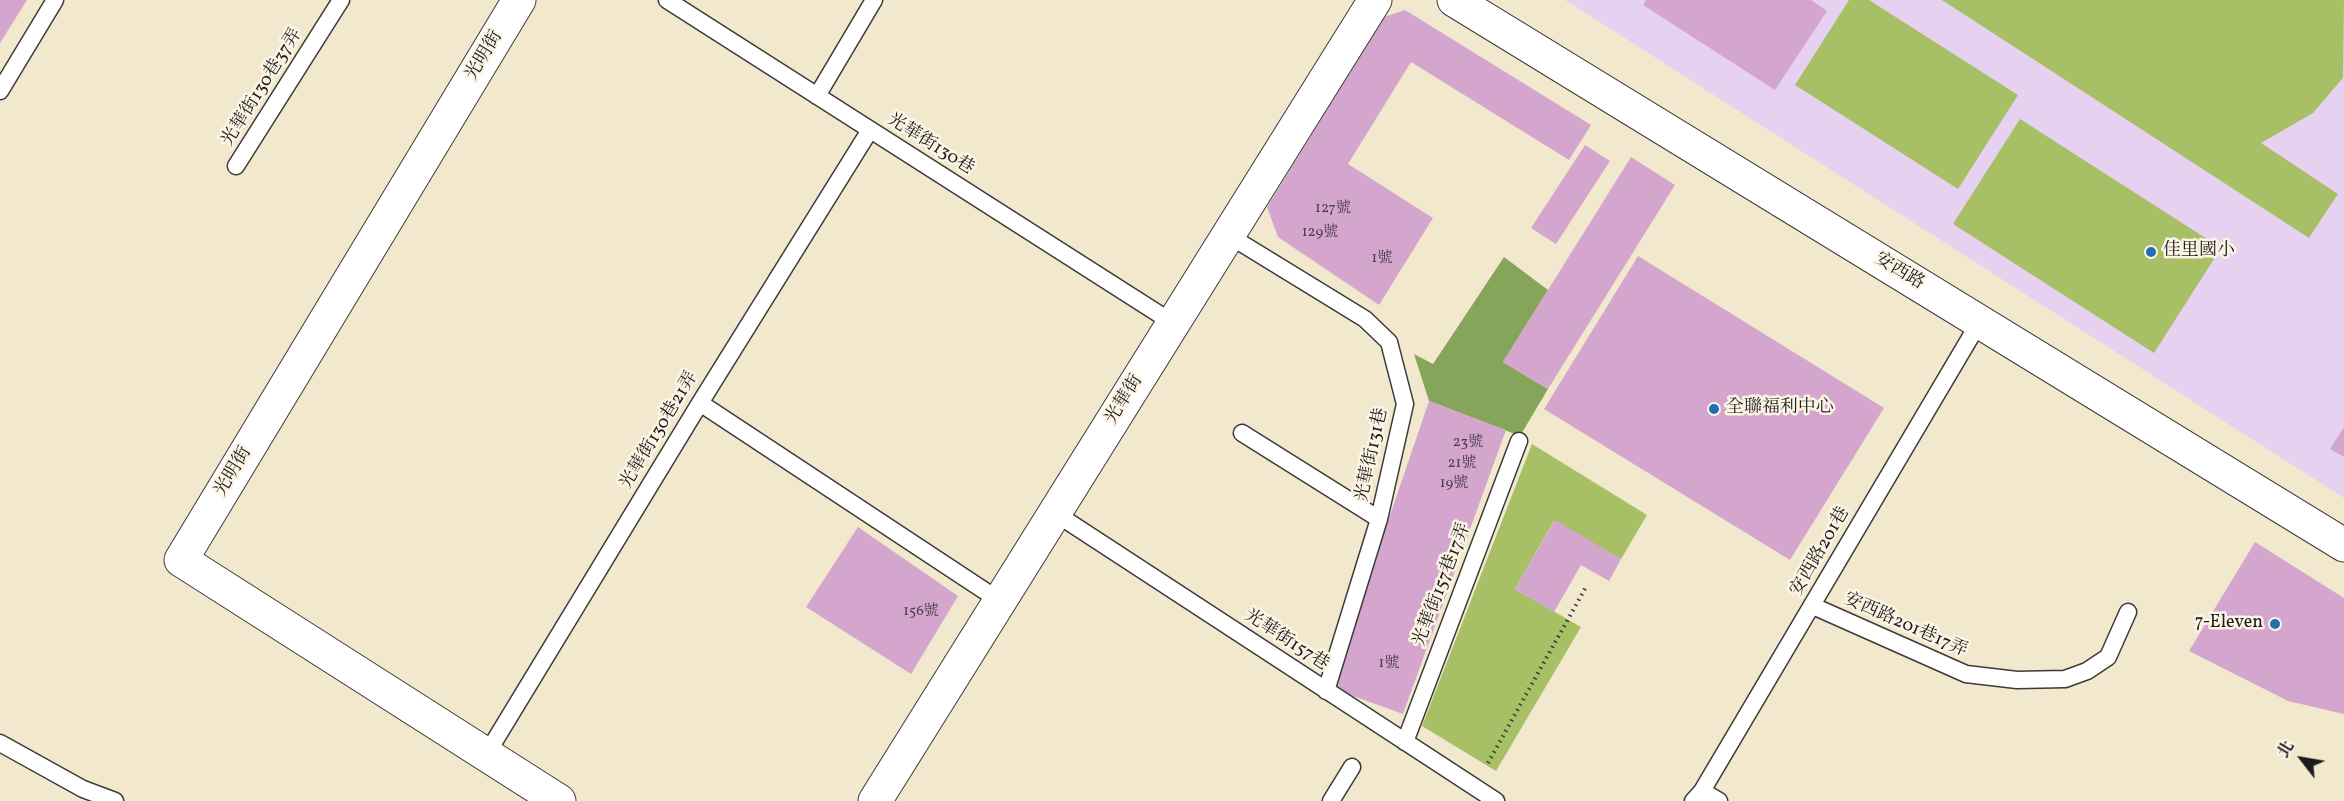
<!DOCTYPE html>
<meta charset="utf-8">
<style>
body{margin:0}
#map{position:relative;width:2344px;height:801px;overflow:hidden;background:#f2e8cd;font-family:Vollkorn,"Noto Serif TC",serif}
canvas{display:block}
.north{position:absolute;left:2272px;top:729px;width:60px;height:60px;-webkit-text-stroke:4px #fcf5e5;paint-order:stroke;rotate:301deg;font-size:16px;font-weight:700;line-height:24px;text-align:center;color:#1c1c1c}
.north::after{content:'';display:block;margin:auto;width:21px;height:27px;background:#1c1c1c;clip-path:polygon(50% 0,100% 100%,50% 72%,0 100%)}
</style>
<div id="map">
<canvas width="2344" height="801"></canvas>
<div class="north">北</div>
</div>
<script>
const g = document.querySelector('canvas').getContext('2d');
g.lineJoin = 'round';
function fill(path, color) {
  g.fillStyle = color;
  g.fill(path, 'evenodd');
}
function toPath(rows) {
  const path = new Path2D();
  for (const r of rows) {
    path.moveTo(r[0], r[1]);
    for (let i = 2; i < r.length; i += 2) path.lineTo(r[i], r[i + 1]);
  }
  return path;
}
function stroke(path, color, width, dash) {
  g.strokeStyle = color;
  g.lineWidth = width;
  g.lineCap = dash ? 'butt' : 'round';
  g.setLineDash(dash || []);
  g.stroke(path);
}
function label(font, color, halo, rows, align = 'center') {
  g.font = font + ' Vollkorn,"Noto Serif TC",serif';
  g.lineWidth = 5;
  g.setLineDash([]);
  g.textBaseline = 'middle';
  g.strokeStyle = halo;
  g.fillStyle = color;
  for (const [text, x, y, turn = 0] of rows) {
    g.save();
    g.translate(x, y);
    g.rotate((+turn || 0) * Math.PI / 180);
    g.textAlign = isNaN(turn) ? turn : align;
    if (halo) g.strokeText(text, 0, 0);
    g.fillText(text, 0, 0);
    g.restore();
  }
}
const built = toPath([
 [1565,0,2344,0,2344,498,1573,5]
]);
const green = toPath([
 [1849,0,1869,0,2018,95,1958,189,1795,85],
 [1942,0,2344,0,2343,78,2313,113,2261,143,2338,194,2309,238],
 [2020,119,2221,248,2154,353,1953,224],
 [1532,444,1647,515,1621,559,1554,521,1515,589,1581,627,1496,771,1422,726]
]);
const forest = toPath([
 [1504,257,1548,290,1503,362,1548,389,1520,436,1429,401,1414,354,1433,364]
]);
const building = toPath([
 [0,0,27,0,0,43],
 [1646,0,1811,0,1827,11,1775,90,1643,5],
 [1405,10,1591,125,1569,160,1411,62,1348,164,1433,218,1379,305,1278,237,1267,207,1384,17],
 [1585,145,1610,161,1556,244,1531,228],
 [1631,157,1675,185,1548,389,1503,362],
 [1638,256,1884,408,1790,560,1544,409],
 [1429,401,1506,430,1403,714,1331,688],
 [2344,427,2344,457,2330,449],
 [1555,520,1621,559,1609,581,1581,565,1554,612,1515,589],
 [858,527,958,596,911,674,806,607],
 [2255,542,2344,598,2344,714,2288,701,2189,651]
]);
const path = toPath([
 [1488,763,1587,585]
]);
const service = toPath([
 [667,0,1173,323],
 [0,91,55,0],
 [817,96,874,0],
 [236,166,341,0],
 [1228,235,1365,319,1389,342,1405,404,1379,519,1326,691],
 [700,403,1000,601],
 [1242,433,1379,519],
 [1055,513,1496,801],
 [1813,606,1966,674,2017,680,2065,679,2087,671,2108,657,2128,612],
 [1405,742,1519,441],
 [0,743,83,789,115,801],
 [486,755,700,403,870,130],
 [1702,791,1719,801],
 [1331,801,1352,767],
 [1693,801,1702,791,1980,321]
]);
const minor = toPath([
 [519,0,181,560,559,801],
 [1454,0,2344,545],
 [875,801,1375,0]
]);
const markers = [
 [2151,252,6,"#1f6fb2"],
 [1714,409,6,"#1f6fb2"],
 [2275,624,6,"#1f6fb2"]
];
const numberNames = [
 ["127號",1333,209],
 ["129號",1320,233],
 ["1號",1382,259],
 ["23號",1468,443],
 ["21號",1462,464],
 ["19號",1454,484],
 ["156號",921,612],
 ["1號",1389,664]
];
const streetNames = [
 ["光明街",485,56,-59],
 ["光華街130巷37弄",263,88,-58],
 ["光華街130巷",930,145,32],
 ["安西路",1899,272,31],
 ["光華街",1125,400,-58],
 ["光華街130巷21弄",660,431,-59],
 ["光華街131巷",1373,455,-78],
 ["光明街",234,472,-59],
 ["安西路201巷",1821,552,-60],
 ["光華街157巷17弄",1443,585,-69],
 ["安西路201巷17弄",1905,626,24],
 ["光華街157巷",1286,641,33]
];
const poiNames = [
 ["佳里國小",2163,252],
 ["全聯福利中心",1726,409],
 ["7-Eleven",2263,624,"right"]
];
fill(built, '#e6d2f0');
fill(green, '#a7bf65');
fill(forest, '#85a65a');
fill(building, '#d4a6ce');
stroke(service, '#3c3b37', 19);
stroke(minor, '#3c3b37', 35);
stroke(path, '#3c3b37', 4, [1.5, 4.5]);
stroke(service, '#fff', 16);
stroke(minor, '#fff', 33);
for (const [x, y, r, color] of markers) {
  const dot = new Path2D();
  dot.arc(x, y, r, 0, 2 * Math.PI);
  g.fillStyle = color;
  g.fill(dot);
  stroke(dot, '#fcf5e5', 2);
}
label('15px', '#4a3e48', null, numberNames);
label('18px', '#1c1c1c', '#fcf5e5', streetNames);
label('18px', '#1c1c1c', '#fcf5e5', poiNames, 'left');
</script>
